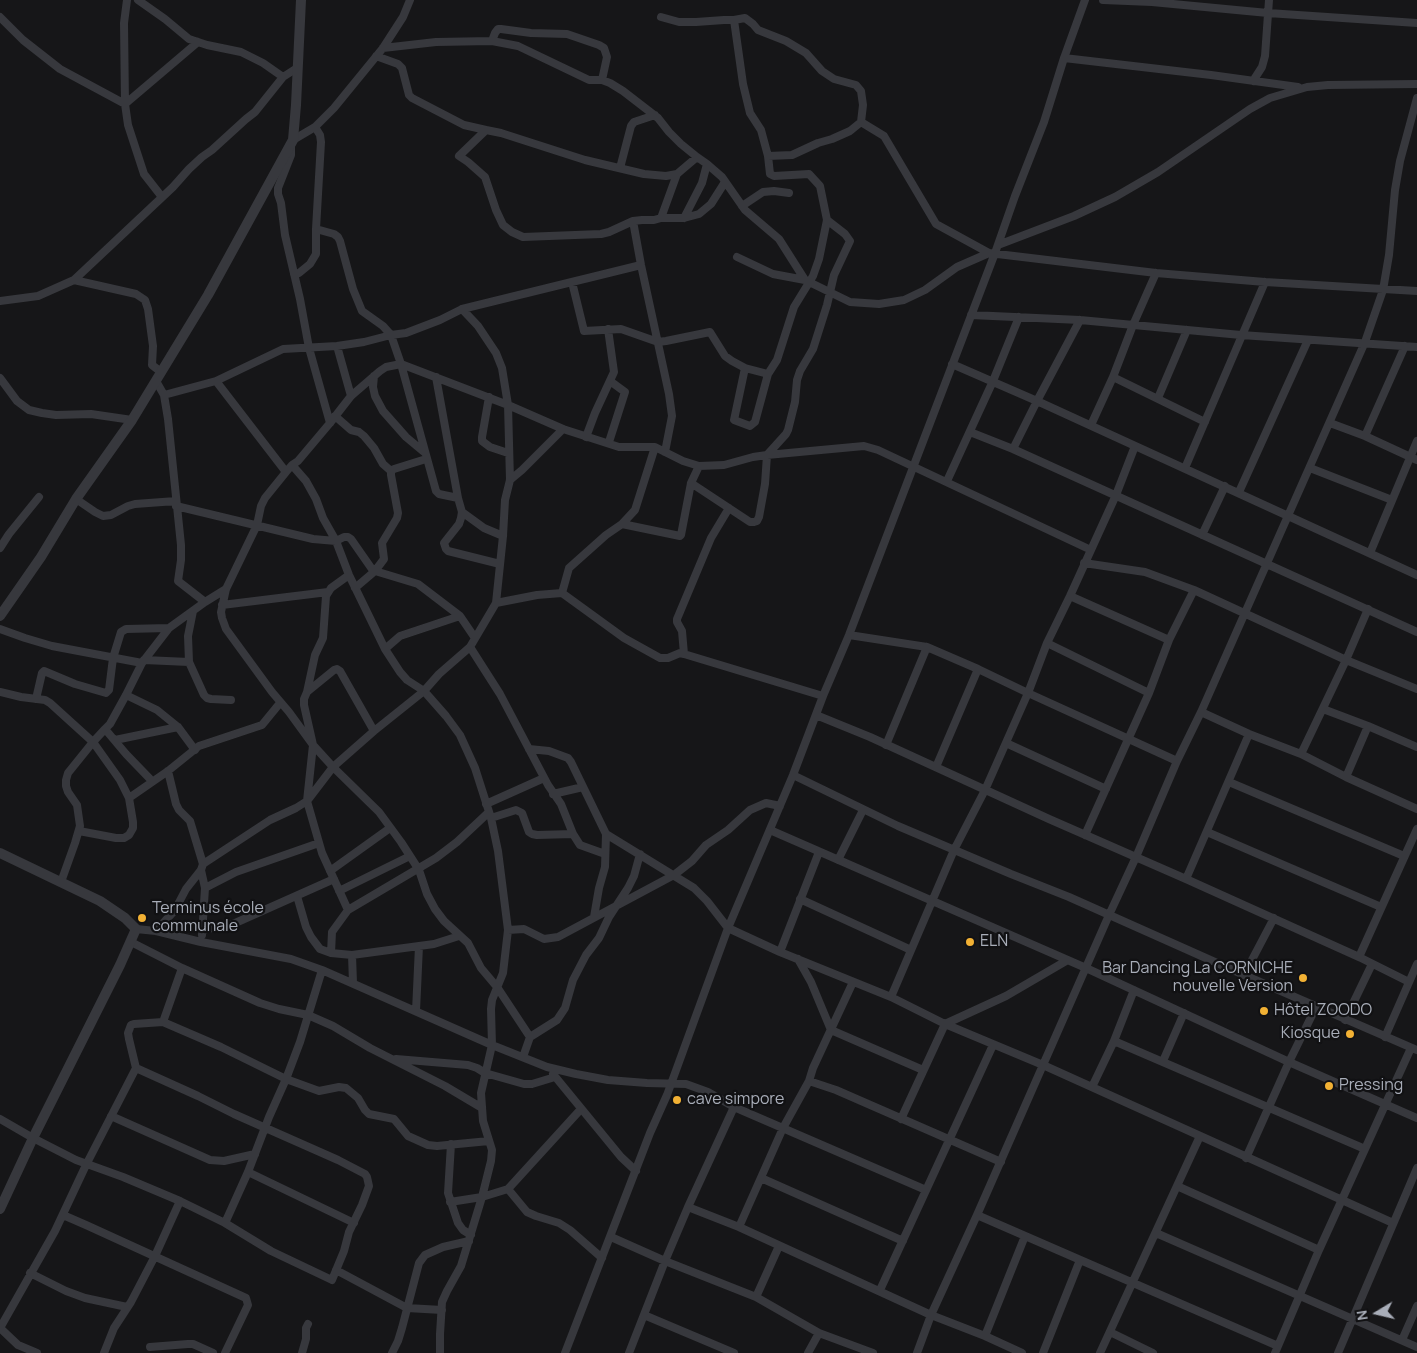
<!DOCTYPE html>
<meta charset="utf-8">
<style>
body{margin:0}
#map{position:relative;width:1417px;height:1353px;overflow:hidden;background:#161618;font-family:Manrope,sans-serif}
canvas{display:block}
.north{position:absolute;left:1352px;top:1288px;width:50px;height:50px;-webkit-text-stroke:4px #111113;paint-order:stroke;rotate:261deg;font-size:14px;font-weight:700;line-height:20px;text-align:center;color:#a8adb8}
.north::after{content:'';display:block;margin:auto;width:18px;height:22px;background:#a8adb8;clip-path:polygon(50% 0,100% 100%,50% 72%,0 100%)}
</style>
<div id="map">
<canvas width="1417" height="1353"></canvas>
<div class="north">N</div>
</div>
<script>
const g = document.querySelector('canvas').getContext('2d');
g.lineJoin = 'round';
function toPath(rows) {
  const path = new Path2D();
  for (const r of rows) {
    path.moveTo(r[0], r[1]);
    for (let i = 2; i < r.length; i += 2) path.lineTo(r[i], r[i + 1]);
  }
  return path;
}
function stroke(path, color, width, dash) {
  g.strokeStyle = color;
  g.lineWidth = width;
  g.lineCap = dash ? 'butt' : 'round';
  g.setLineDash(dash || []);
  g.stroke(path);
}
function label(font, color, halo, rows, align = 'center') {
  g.font = font + ' Manrope,sans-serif';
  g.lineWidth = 4.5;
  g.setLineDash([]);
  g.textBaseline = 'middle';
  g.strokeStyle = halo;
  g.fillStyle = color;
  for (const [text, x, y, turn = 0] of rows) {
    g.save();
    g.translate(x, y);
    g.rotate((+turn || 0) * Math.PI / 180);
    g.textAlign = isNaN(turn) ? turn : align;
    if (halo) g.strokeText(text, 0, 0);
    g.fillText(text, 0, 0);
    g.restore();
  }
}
const minor = toPath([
 [127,0,124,23,125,104,128,125,144,174,162,197],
 [138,0,165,19,189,39,207,45,241,52,263,63,283,77],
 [1103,0,1152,2,1268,13,1417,23],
 [0,17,23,40,60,69,125,104],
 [661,17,679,22,696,22,724,20,734,20,745,18,753,24,758,30,786,41,806,53,822,71,834,79,856,85,861,91,863,105,861,122,850,131,832,139,818,143,792,155,768,156],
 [734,20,743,84,750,113,761,130,768,156,770,174,774,176,809,174,820,186,827,220,819,259,813,276,794,307,777,360,768,374,755,422,750,426,734,420,745,368,768,374],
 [492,41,495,33,498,29,501,29,531,33,567,34,599,45,604,48,607,57,602,80],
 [383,48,436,42,492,41,518,46,589,80,602,80,610,83,623,91,658,118,669,132,681,144,697,157,707,164,722,177,745,210,779,239,805,280,850,302,879,304,904,300,925,290,957,267,989,253],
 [376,56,398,64,402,68,409,95,412,98,464,125,486,130],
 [1064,58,1211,75,1298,87],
 [1253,81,1262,67,1265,56,1269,0],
 [125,104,198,42],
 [861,122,884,136,936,224,989,253,1156,273,1265,282,1417,291],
 [293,140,315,127,334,108,383,48,403,17,410,0],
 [291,145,291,155,278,188,278,194,281,203,285,235,300,299,309,348,330,423],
 [620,168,631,126,634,122,655,115],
 [677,174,661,218,654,220,642,220,633,221,609,232,601,234,523,237,512,232,503,225,496,210,485,177,468,162,459,156,486,130,501,133,585,160,644,174,666,176,677,174,697,157],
 [742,206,763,192,774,191,789,193],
 [661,218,684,218,699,214,711,204,725,182],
 [684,218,702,183,707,164],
 [633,221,641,265,669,394,672,416,665,452],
 [316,229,334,234,338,237,340,241,353,289,362,311,383,326,391,335,401,364,436,491,439,494,458,498,462,512,461,518,459,524,444,543,446,549,448,551,500,564],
 [998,245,1074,216,1115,197,1158,172,1250,109,1270,98,1307,87,1328,85,1417,84],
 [737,257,773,274,805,280],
 [294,274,299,273,310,264,316,254,316,229,321,142,320,135,315,127],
 [74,280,136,294,145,300,148,309,153,346,152,365,161,372],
 [572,282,584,331,621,329,658,342,666,341,710,332,725,356,732,361,745,368],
 [0,301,38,296,74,280,173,187,189,169,202,157,212,150,246,119,255,112,283,77,297,68],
 [971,315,1080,320,1241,335,1417,347],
 [337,346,351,396],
 [952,364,1037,401,1417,575],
 [374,376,373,387,375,396,383,411,406,437,424,452],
 [436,377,458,498],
 [1113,377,1205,422],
 [0,378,17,401,29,410,42,413,56,415,91,414,132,420],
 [156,381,164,395,216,381,286,472,292,465,306,481,316,499,323,518,336,541,349,575,385,649,400,672,407,680,424,691,446,716,460,735,475,768,491,818,498,851,508,930,503,973,492,1000,491,1009,492,1045,481,1093,483,1121,492,1150,491,1161,482,1197,461,1266,447,1291,442,1302,440,1334,440,1353],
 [216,381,283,349,337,346,364,342,391,335,406,333,440,320,462,309],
 [164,395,168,419,181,545,181,560,178,581,205,602],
 [489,397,482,437,482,441,490,447,508,453],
 [1158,398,1187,330],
 [335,416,351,430,359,432,364,436,374,448,383,464,391,471],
 [1330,423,1365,436,1417,460],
 [1091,425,1113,377,1133,325,1156,273],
 [970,432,1013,449,1417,632],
 [1365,436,1405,346],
 [586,437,595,413,614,372,608,329],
 [609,442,625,392,610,381],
 [1013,449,1037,401,1080,320],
 [292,465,298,461,330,423,351,396,380,371,386,367,401,364,508,405,563,429,619,447,655,447,683,461,699,466,724,465,753,457,767,455,786,434,788,430,795,402,797,380,800,371,813,349,827,305,834,275,850,241,845,234,827,220],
 [1185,468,1265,282],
 [1310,468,1392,500],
 [286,472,265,498,261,506,257,525,226,589,221,612,222,618,226,629,272,692,289,712,313,745,333,767,379,812,401,842,410,856],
 [510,480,522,470,563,429],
 [947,481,993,381,1019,317],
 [691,483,750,522,754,522,757,521,759,517,765,484,767,455,864,446,878,450,1091,550],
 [1239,492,1308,340],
 [76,499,95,512,103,516,111,515,128,506,135,504,176,501],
 [176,506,313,539,336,541,344,537,348,537,351,539,374,572],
 [462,512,484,528,503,536],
 [622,524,635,510,655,447],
 [1202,535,1225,486],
 [0,548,9,534,39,497],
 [1370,553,1417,441],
 [1084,563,1145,572,1194,590,1346,660,1417,689],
 [375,571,384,559,382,543,397,518,398,513,391,475,391,471,394,469,426,459],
 [355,588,375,571,418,584,460,616,475,638],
 [562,593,624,638,660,658,668,658,680,653,684,654,823,696],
 [1070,596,1169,640],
 [496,603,537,595,562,593,569,568,606,535,622,524,680,536,681,535,691,483,699,466],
 [222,605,328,592],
 [193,611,188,636,189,662,204,695,207,698,211,699,231,700],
 [0,629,25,638,52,646,142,663,169,628,205,602,226,589],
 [849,635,927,647,978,669,1028,693,1177,761],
 [1047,643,1149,693],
 [470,647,500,694,548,785,561,804,573,834,580,845,605,854],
 [385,649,400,636,460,616],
 [684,654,682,631,677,622,677,619,711,538,729,508],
 [144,660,189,662],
 [0,692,21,697,45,700,50,703,93,742,68,773,66,780,66,786,68,792,77,805,80,826,75,843,61,882],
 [307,692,315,655,323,638,326,596,331,588,349,575],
 [126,695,157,710,178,727,195,750],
 [36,699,42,673,44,671,75,684,106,693,109,690,113,658,121,632,126,629,169,628],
 [1323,709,1368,726,1417,747],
 [1201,712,1249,734,1301,754,1346,777,1417,809],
 [816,715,870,737,1049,819,1186,879,1359,957,1409,982],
 [105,729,110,724,126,695,142,663],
 [115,740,178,727],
 [1006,743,1106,789],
 [886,745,927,647],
 [529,749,549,751,568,758,571,762,606,834,694,888,707,901,728,928,780,952,891,997,945,1024,1043,1065,1393,1223],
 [1301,754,1346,660,1368,609],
 [936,767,978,669],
 [168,771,176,804,179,810,190,821,203,864],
 [793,775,898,826,1011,874,1069,897,1244,975,1417,1050],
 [1346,777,1368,726],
 [152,781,126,754,105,729,93,742,120,780,129,798,168,771,199,746,262,725,280,703],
 [1229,782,1404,856],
 [553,794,583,787],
 [486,804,544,778],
 [491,818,516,810,522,813,529,832,532,834,537,835,573,834],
 [770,830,1086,968,1289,1062,1417,1118],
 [79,831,116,838,124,838,129,835,133,828,133,822,129,798],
 [1207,832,1381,907],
 [1085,835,1149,693,1169,640,1194,590],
 [838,860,863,810],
 [201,870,205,888,202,935],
 [330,871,390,828],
 [1186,879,1249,734],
 [205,888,236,872,319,843],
 [339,891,410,856,419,870,427,894,435,909,444,921,468,943,481,968,497,987,530,1037],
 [297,896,306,927,311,937,320,949,331,953],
 [800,899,911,950],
 [348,910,322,853,307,801,313,745,304,705,304,699,307,692,334,670,337,669,340,671,374,731],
 [594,917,599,888,605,867,606,834],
 [136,929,156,931,201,942,291,959,322,970,492,1045,547,1067,576,1074,608,1080,647,1083,686,1084,708,1092,734,1107,926,1190],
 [202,930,233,924,334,879],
 [508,930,524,929,544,939,558,937,674,875,692,861,706,845,728,830,750,810,766,803,780,806],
 [156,931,175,910,186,889,201,870,203,864,270,820,296,808,307,801,333,767,374,731,424,691,439,674,470,647,496,603,503,536,505,500,510,480,508,405,502,368,496,353,478,326,462,309,641,265],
 [459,936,434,944,352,955,331,953,332,932,348,910,436,858,457,842,489,812],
 [131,942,182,968,260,1003,279,1009,308,1015,333,1026,370,1048,445,1086,482,1108],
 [780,952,819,852],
 [352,955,353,983],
 [1359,957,1417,829],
 [798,959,811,982,831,1030,923,1070],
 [182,968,163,1022,221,1047,286,1079,319,1091,339,1087,346,1088,358,1098,365,1110,369,1114,394,1119,408,1136,428,1145,437,1146,489,1141],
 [1244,975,1274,918],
 [891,997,954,850,985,790,1028,693,1047,643,1070,596,1116,495,1135,446],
 [416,1011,419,946],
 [1345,1020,1372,964],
 [163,1022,134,1024,131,1025,128,1033,129,1039,136,1068,198,1096,234,1114,338,1160,365,1174,367,1177,369,1186,362,1205,349,1232,344,1251,332,1280,271,1251,225,1223],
 [1385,1037,1417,964],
 [1114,1041,1365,1149],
 [523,1057,530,1037,557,1020,565,1008,573,980,586,955,599,938,609,917,628,888,634,876,640,854],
 [396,1059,468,1065,477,1068,485,1073,524,1084,532,1084,555,1077],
 [1163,1061,1184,1013],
 [553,1074,621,1157,636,1171],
 [809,1081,836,1090,1001,1162],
 [1092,1087,1114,1041,1134,990],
 [111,1116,210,1160,224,1161,255,1154],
 [0,1119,33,1138,76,1160,123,1177,180,1201,225,1223,248,1172,269,1117,286,1079,300,1042,322,970],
 [901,1119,945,1024,1006,996,1066,961],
 [451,1144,448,1193,458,1223,463,1230,471,1235],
 [1246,1158,1289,1062,1316,1007],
 [248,1172,354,1223],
 [761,1178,903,1241],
 [1177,1186,1319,1250],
 [508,1189,527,1212,536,1216,559,1223,570,1230,602,1258],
 [450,1202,482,1197,508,1189,581,1109],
 [688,1207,739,1227,931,1315,985,1336,1022,1353],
 [63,1215,86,1225,246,1298,248,1305,225,1353],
 [977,1215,1278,1346],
 [739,1227,783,1128,809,1081,813,1068,853,982],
 [1156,1233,1417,1347],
 [611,1237,665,1261,756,1297,819,1333,873,1353],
 [336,1270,407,1308,442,1310],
 [30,1273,66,1291,85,1298,127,1307],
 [880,1290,993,1045],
 [756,1297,779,1246],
 [644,1315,734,1353],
 [0,1328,55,1231,86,1165,136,1068],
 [0,1328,18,1345,37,1353],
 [1110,1332,1153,1353],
 [985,1336,1025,1236],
 [1402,1340,1417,1306],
 [150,1347,188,1344,193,1344,213,1353],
 [104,1353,114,1328,131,1302,155,1256,180,1201],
 [302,1353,306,1339,306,1328,308,1324],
 [392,1353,398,1341,402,1328,419,1263,425,1255,443,1247,469,1241],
 [565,1353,650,1133,667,1095,728,928,793,775,823,696,849,635,995,253,1015,196,1044,122,1064,58,1085,0],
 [629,1353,665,1261,688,1207,734,1107],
 [808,1353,819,1333],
 [917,1353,931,1315,977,1215,1109,915,1136,857,1177,761,1201,712,1365,342,1383,290,1389,255,1395,190,1400,161,1417,98],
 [1043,1353,1080,1260],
 [1100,1353,1200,1136],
 [1275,1353,1319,1250,1411,1048],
 [1338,1353,1417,1168]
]);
const tertiary = toPath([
 [0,616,41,557,76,499,132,420,208,295,293,140,296,105,301,0],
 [0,853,100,901,125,918,136,929,120,965,33,1138,0,1209]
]);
const markers = [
 [142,918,5,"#f2b134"],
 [970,942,5,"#f2b134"],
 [1303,978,5,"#f2b134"],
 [1264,1011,5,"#f2b134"],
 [1350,1034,5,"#f2b134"],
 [1329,1086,5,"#f2b134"],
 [677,1100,5,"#f2b134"]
];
const poiNames = [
 ["Terminus école",152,909],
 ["communale",152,927],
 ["ELN",980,942],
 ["Bar Dancing La CORNICHE",1293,969,"right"],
 ["nouvelle Version",1293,987,"right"],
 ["Hôtel ZOODO",1274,1011],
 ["Kiosque",1340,1034,"right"],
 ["Pressing",1339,1086],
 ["cave simpore",687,1100]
];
stroke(minor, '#37383d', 8);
stroke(tertiary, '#37383d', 10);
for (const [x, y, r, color] of markers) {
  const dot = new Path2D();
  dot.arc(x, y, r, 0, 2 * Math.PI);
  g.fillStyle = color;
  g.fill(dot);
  stroke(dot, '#111113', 2);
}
label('16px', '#a8adb8', '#111113', poiNames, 'left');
</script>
